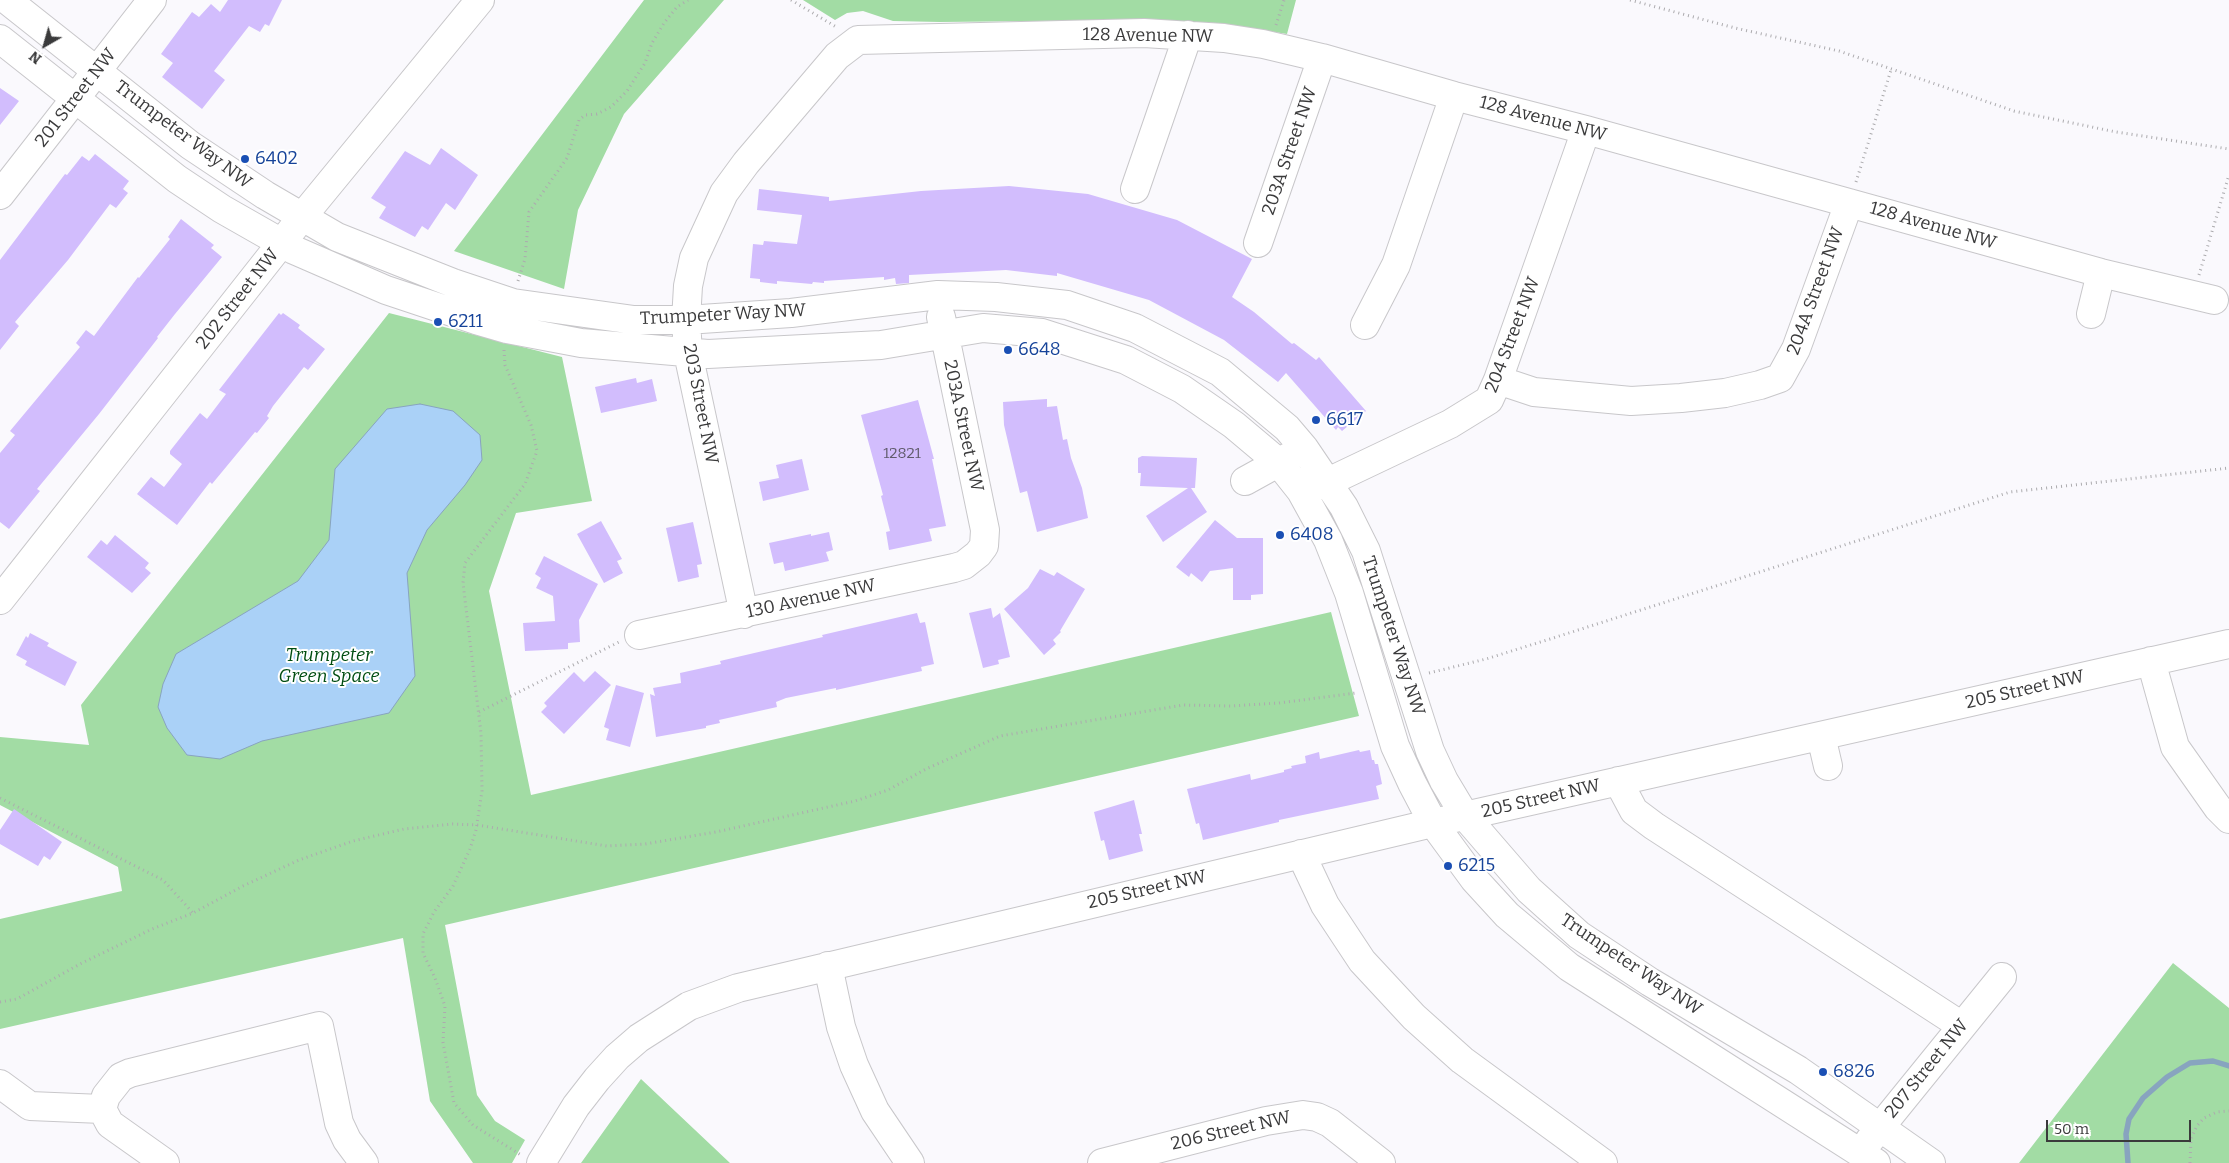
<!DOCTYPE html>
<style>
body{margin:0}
#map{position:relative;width:2229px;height:1163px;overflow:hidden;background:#faf9fd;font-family:Bitter,serif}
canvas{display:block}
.north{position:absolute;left:20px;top:20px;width:50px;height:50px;-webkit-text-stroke:4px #fff;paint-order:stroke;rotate:218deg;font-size:14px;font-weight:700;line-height:20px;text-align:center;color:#3a3a3b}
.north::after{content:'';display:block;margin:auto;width:18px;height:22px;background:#3a3a3b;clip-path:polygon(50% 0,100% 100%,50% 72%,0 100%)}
.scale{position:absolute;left:2046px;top:1120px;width:145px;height:22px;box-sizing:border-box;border:2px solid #3a3a3b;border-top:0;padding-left:6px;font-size:15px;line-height:18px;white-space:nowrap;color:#3a3a3b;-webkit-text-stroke:4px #fff;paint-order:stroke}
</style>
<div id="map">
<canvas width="2229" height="1163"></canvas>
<div class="north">N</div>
<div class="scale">50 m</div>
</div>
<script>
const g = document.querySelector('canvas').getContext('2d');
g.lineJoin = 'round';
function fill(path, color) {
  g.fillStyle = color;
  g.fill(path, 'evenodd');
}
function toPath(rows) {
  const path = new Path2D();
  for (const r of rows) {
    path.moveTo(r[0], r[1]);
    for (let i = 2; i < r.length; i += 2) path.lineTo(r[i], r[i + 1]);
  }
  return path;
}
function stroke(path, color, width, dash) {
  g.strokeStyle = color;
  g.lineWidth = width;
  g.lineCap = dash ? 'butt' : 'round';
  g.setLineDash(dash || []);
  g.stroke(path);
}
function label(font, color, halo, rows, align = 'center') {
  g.font = font + ' Bitter,serif';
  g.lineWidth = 4;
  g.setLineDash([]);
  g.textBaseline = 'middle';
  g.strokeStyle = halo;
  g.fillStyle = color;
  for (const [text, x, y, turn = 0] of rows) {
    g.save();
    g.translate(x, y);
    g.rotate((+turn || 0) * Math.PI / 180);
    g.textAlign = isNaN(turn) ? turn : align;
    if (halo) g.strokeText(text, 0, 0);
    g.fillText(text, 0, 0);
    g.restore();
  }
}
const green = toPath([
 [644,0,724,0,624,114,578,210,564,289,454,251],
 [803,0,1296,0,1287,34,1217,23,1138,20,940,22,893,21,863,11,847,13,835,20],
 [389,313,562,357,592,501,516,513,489,591,531,795,1331,612,1359,716,445,925,477,1095,495,1121,525,1140,512,1163,473,1163,430,1101,403,938,0,1029,0,919,122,891,118,867,0,805,0,737,89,745,81,705],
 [2173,963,2229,1008,2229,1163,2019,1163],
 [641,1079,730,1163,581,1163]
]);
const water = toPath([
 [420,404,453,411,480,435,482,460,465,485,427,530,407,573,415,676,389,713,262,741,220,759,187,755,167,728,158,707,163,684,176,654,298,581,329,540,335,469,387,409,420,404]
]);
const stream = toPath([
 [2128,1163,2126,1134,2129,1119,2143,1098,2167,1077,2190,1063,2213,1061,2229,1066]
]);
const building = toPath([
 [228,0,282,0,269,26,265,24,260,32,249,26,214,71,225,80,202,109,162,77,173,63,161,54,192,12,199,17,211,4,220,12],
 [0,88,19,101,0,125],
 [441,148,478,175,455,210,446,203,428,230,422,226,415,237,379,218,386,207,371,198,405,151,430,165],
 [95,154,129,181,123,189,128,193,116,208,110,204,68,260,15,322,19,326,0,350,0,260,65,174,67,175,82,156,89,161],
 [1009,186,1088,194,1177,220,1252,259,1232,297,1254,312,1292,344,1294,343,1316,360,1319,357,1366,411,1342,431,1338,427,1336,430,1286,373,1278,382,1224,340,1149,300,1057,273,1057,276,1006,270,909,275,909,283,896,284,895,278,884,280,884,277,824,281,824,283,813,282,812,284,777,281,777,284,760,282,760,279,750,278,753,244,763,245,764,241,797,244,802,215,757,210,759,189,829,197,829,201,921,191],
 [181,219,214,245,211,248,222,257,175,314,157,337,158,338,99,414,37,489,40,491,9,529,0,522,0,453,15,435,10,431,80,347,76,343,86,330,94,336,138,277,139,278,170,239,168,237],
 [279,313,281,315,283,313,300,325,298,328,325,349,308,370,304,367,273,406,267,416,269,418,257,433,255,432,212,484,210,482,177,525,137,494,151,477,164,487,182,464,170,454,170,451,200,413,207,419,226,394,219,390],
 [636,378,637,383,652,379,657,401,601,413,595,387],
 [1047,399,1047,407,1057,406,1063,440,1067,439,1071,458,1082,488,1088,518,1037,532,1027,491,1020,493,1004,425,1003,402],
 [918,400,934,459,932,459,946,526,929,529,932,541,889,550,886,532,890,531,881,496,883,495,861,415],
 [1142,456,1197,458,1195,488,1191,488,1207,512,1163,542,1146,516,1188,488,1140,486,1141,473,1138,473,1138,458],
 [802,459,809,490,763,501,759,482,779,478,776,465],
 [1215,520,1237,538,1263,538,1263,594,1251,595,1251,600,1233,600,1233,568,1210,571,1202,582,1191,573,1189,577,1176,567],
 [601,521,622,559,617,561,623,573,604,583,577,534],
 [693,522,702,564,697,565,699,577,678,582,666,528],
 [829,532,833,550,826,552,829,561,785,571,783,562,774,564,769,543,811,534,811,536],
 [115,535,149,563,145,568,151,573,132,593,87,557,101,540,107,545],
 [544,556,598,584,579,620,580,642,568,643,568,649,525,651,523,623,555,621,553,596,536,588,541,578,535,574],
 [1040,569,1054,576,1057,572,1085,589,1060,631,1061,632,1053,640,1056,644,1044,655,1004,609,1028,588],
 [991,608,993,618,1000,613,1010,657,998,660,999,664,983,668,969,613],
 [917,613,920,623,925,622,934,664,921,667,922,671,836,690,836,688,786,698,776,702,777,707,719,720,720,723,706,726,706,728,656,737,650,694,655,696,653,688,681,683,680,673,721,664,720,661,823,637,822,635],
 [30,633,49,643,47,646,77,662,65,686,25,665,27,661,16,655,26,636,28,638],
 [595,671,611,685,564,734,541,712,547,706,544,703,574,672,584,682],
 [616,685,644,693,630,747,606,740,609,729,604,727],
 [1359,750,1360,752,1370,750,1372,760,1374,760,1375,764,1378,764,1382,784,1376,786,1379,799,1279,820,1279,822,1203,840,1199,823,1196,824,1187,789,1250,774,1251,780,1284,772,1284,770,1292,768,1291,766,1306,763,1305,756,1319,752,1320,759],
 [1134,800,1142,834,1139,834,1143,851,1109,860,1104,840,1101,841,1094,812],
 [14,809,62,842,50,860,44,856,38,866,0,844,0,830]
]);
const path = toPath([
 [791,0,838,28],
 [1630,0,1735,28,1839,51,2014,111,2116,132,2229,149],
 [1276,25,1284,0],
 [1856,182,1891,70],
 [2199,275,2229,175],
 [518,281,525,259,529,212,567,158,579,120,585,115,597,114,611,107,627,91,645,63,652,43,664,23,677,7,688,0],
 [504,350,505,365,531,425,537,451,525,484,465,563,463,583,481,733,482,791,476,830,470,849,453,886,434,912,423,934,423,953,435,978,445,1006,443,1042,454,1103,473,1125,521,1155],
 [1429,673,1486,659,1550,639,2010,492,2229,468],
 [479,712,619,642],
 [0,798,163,880,193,913],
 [0,1002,17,999,80,964,152,929,193,913,243,886,299,860,353,841,404,829,453,824,477,825,607,846,645,844,716,832,855,801,888,790,926,769,1000,736,1183,705,1231,706,1279,703,1356,693],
 [2190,1163,2191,1138,2197,1126,2204,1118,2217,1112,2229,1111]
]);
const minor = toPath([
 [7,0,190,145,265,195,337,237,453,283,513,303,634,320,686,320,791,313,938,295,996,297,1067,305,1135,328,1220,372,1287,428,1304,448,1344,507,1366,551,1430,751,1444,781,1465,816,1529,890,1579,935,1650,982,1798,1070,1931,1163],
 [0,39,177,179,222,209,294,250,386,290,476,320,507,329,581,343,708,354,881,345,983,328,1042,333,1126,360,1182,389,1234,425,1278,462,1301,491,1328,540,1349,593,1395,746,1412,783,1433,823,1474,879,1507,915,1569,967,1876,1163],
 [1135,189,1188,35],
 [0,195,152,0],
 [1258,243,1322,58],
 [2091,314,2101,273],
 [1365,325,1396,265,1454,96],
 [1498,380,1534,392,1631,401,1681,398,1725,393,1760,385,1780,378,1796,349,1849,203],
 [1245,481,1292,455],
 [1312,488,1328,482,1450,424,1489,400,1498,380,1586,130],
 [0,600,302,217,480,0],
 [744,614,688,353,686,320,688,286,694,258,724,193,746,163,837,56,858,40,1144,33,1224,38,1263,44,1322,58,1454,96,1586,130,2101,273,2214,300],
 [639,635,954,568,964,565,978,554,984,546,985,530,941,317],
 [2151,661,2175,747,2218,808,2229,819],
 [1821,736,1828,766],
 [1618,781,1634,811,1654,826,1962,1026],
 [1301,854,1325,905,1362,961,1414,1017,1462,1060,1603,1163],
 [828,966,841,1027,854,1065,875,1111,910,1163],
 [0,1084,30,1106,102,1109],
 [1869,1141,2002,977],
 [165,1163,110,1124,102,1109,106,1096,121,1077,130,1073,319,1026,339,1123,347,1140,364,1163],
 [541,1163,576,1106,597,1079,617,1057,639,1038,689,1006,738,988,1433,823,2229,644],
 [1102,1163,1266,1121,1303,1115,1317,1117,1330,1123,1381,1163]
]);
const markers = [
 [245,159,5,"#1a4fb4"],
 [438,322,5,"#1a4fb4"],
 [1008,350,5,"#1a4fb4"],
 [1316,420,5,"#1a4fb4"],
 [1280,535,5,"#1a4fb4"],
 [1448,866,5,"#1a4fb4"],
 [1823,1072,5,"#1a4fb4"]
];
const numberNames = [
 ["12821",902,454]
];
const streetNames = [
 ["128 Avenue NW",1148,36,1],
 ["201 Street NW",76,98,-52],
 ["128 Avenue NW",1543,119,15],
 ["Trumpeter Way NW",183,135,37],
 ["203A Street NW",1290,151,-71],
 ["128 Avenue NW",1933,226,16],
 ["204A Street NW",1816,291,-70],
 ["202 Street NW",238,299,-52],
 ["Trumpeter Way NW",723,315,-3],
 ["204 Street NW",1513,335,-69],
 ["203 Street NW",700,404,79],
 ["203A Street NW",963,426,78],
 ["130 Avenue NW",811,599,-12],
 ["Trumpeter Way NW",1393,636,72],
 ["205 Street NW",2025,690,-13],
 ["205 Street NW",1541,799,-13],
 ["205 Street NW",1147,890,-13],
 ["Trumpeter Way NW",1631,965,34],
 ["207 Street NW",1927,1069,-51],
 ["206 Street NW",1231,1131,-13]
];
const transitNames = [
 ["6402",255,159],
 ["6211",448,322],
 ["6648",1018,350],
 ["6617",1326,420],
 ["6408",1290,535],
 ["6215",1458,866],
 ["6826",1833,1072]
];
const parkNames = [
 ["Trumpeter",329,656],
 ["Green Space",329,677]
];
fill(green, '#a2dca4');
fill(water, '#aad1f7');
stroke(water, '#88a4bf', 1);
stroke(stream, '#88a4bf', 5.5);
fill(building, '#d2bdfd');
stroke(minor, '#c8c7ca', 30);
stroke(path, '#acabae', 3, [1, 4]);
stroke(minor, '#fff', 28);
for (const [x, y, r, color] of markers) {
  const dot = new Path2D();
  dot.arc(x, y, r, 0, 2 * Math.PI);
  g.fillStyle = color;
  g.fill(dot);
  stroke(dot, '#fff', 2);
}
label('15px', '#605b6c', null, numberNames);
label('18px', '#3a3a3b', '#fff', streetNames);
label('18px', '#164399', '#fff', transitNames, 'left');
label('italic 18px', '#004d11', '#fff', parkNames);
</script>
